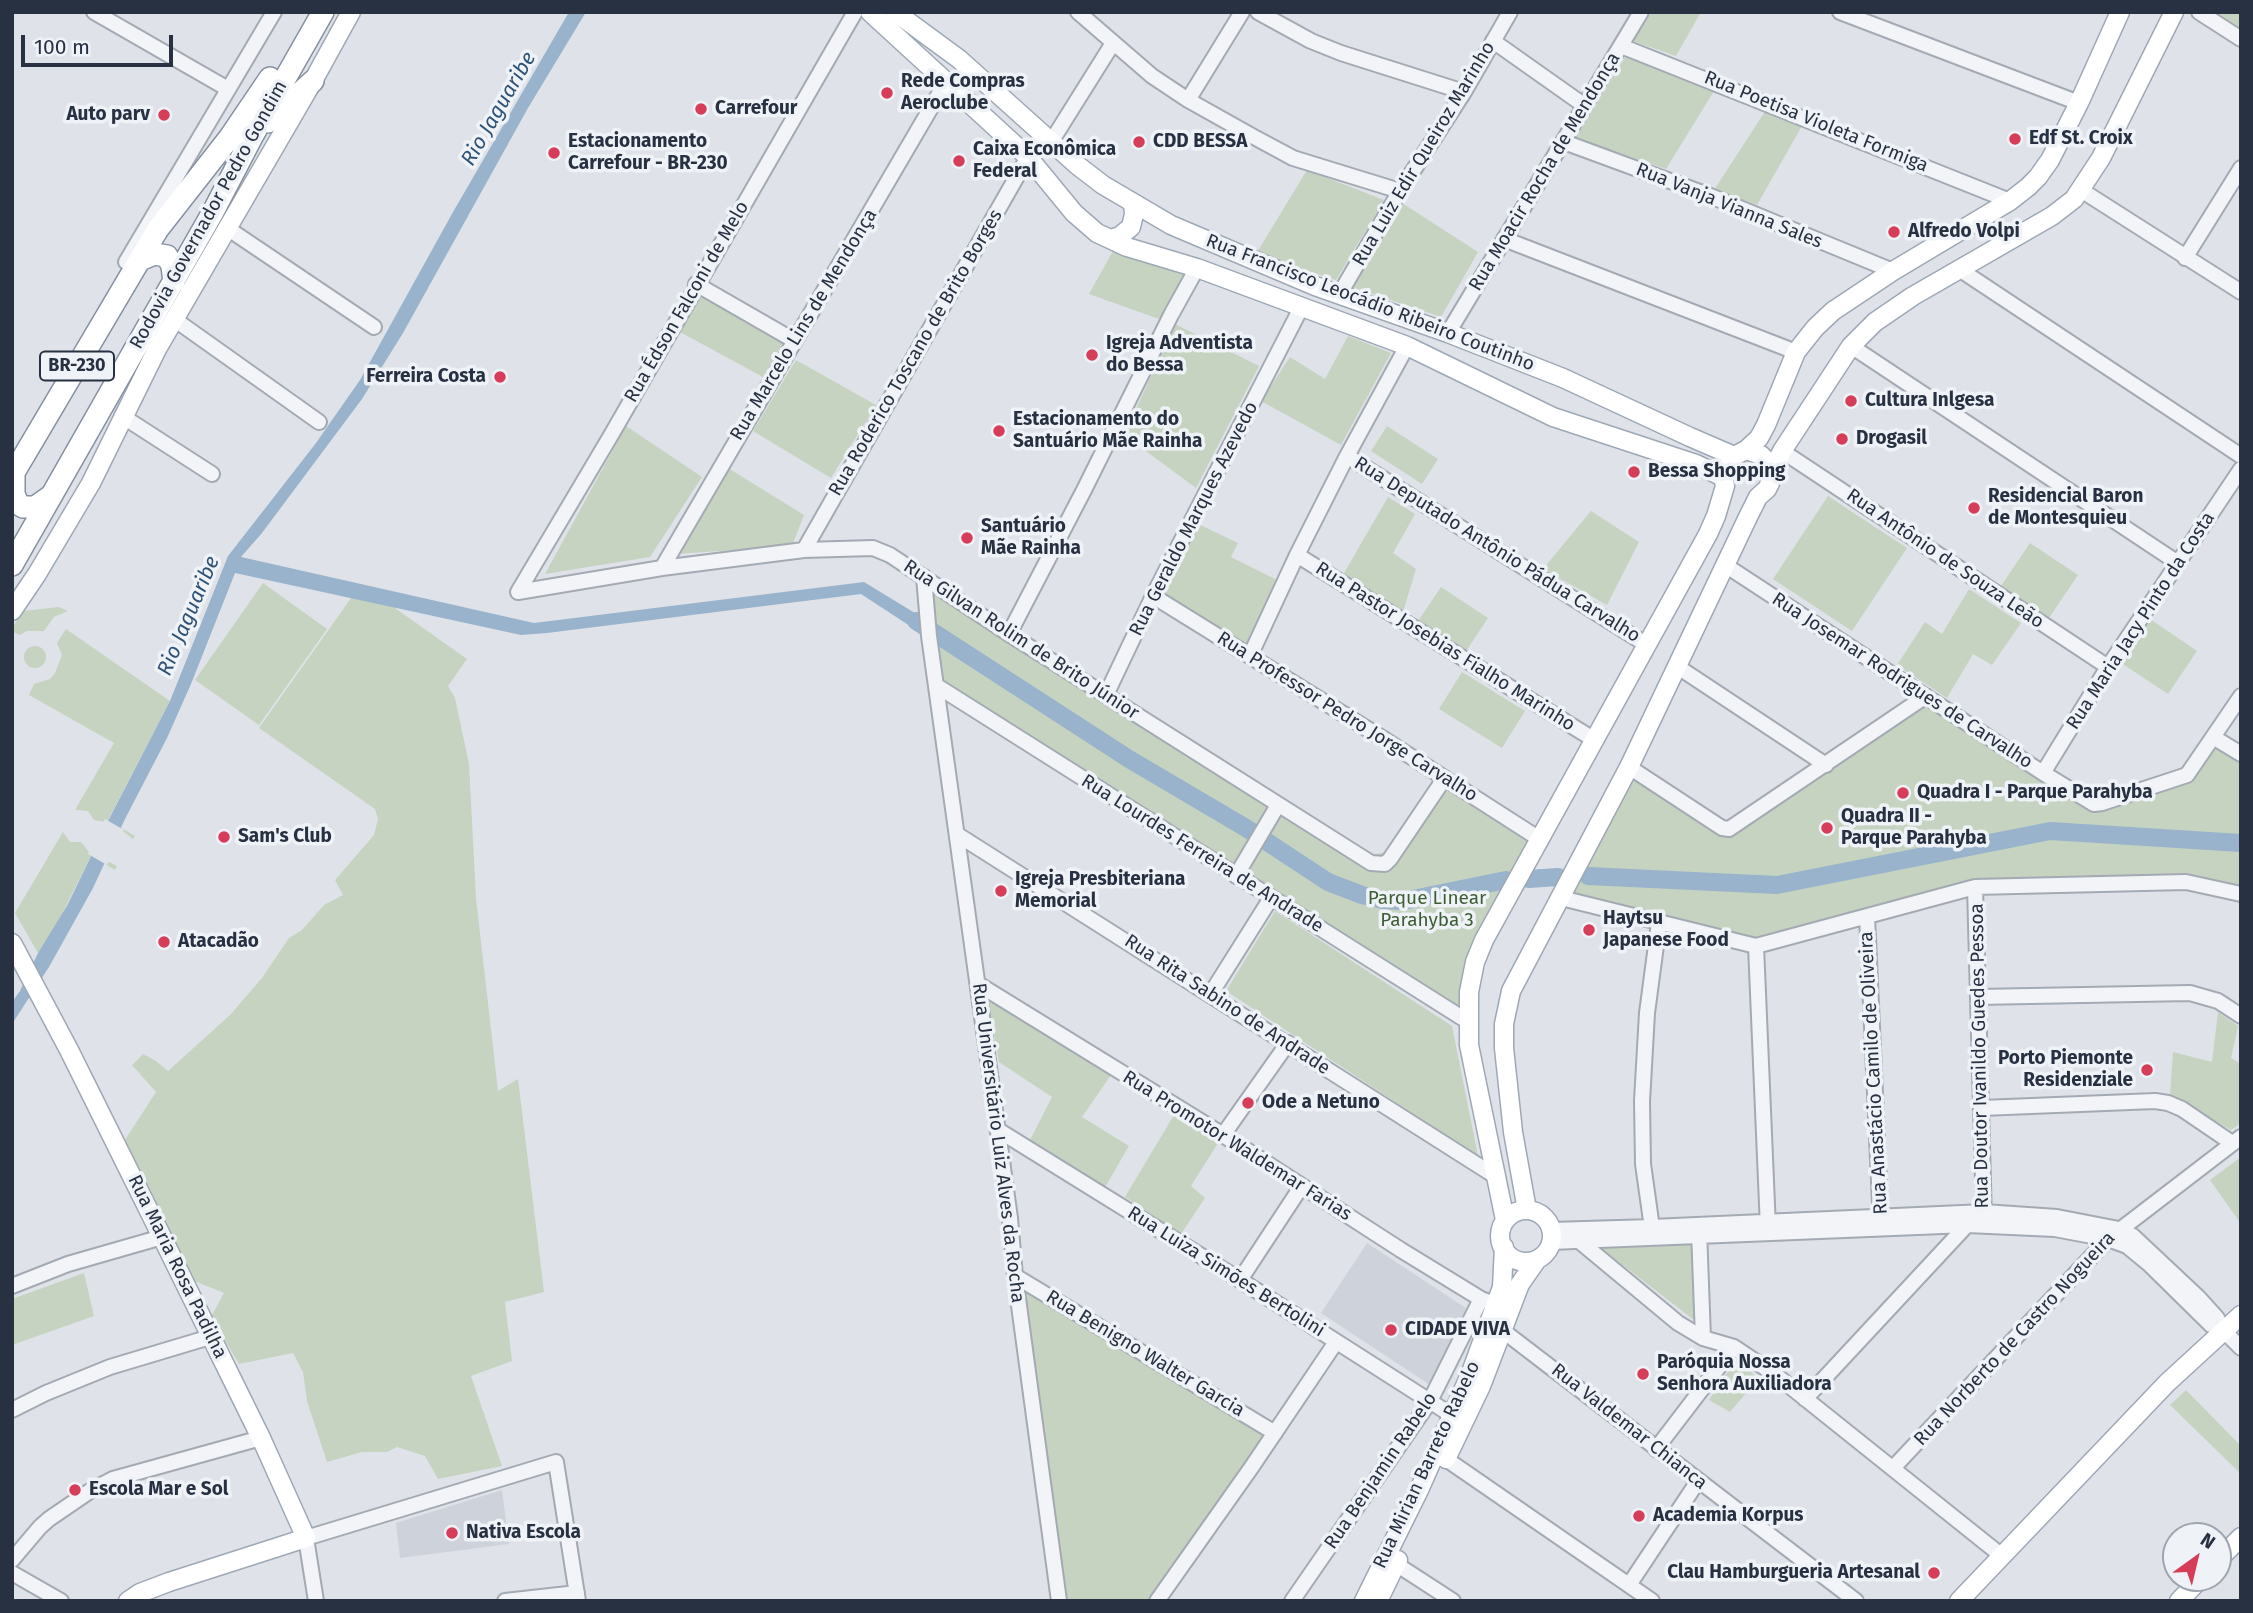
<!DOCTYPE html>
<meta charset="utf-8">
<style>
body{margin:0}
#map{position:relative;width:2253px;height:1613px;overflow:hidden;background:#dfe3e9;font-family:"Fira Sans",sans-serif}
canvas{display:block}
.frame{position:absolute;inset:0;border:14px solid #273141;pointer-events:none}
.north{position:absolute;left:2162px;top:1522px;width:70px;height:70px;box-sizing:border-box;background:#eff2f7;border:2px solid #9fa5ae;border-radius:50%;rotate:34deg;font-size:19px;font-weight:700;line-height:28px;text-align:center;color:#273141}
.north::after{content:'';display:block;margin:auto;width:24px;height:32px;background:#d53d59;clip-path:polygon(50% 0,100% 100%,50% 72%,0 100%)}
.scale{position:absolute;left:21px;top:35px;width:152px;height:32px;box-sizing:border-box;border:4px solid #273141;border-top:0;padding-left:9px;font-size:21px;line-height:24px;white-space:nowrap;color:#273141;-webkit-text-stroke:5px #eff2f7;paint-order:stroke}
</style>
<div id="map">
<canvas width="2253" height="1613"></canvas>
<div class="frame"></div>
<div class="north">N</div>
<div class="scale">100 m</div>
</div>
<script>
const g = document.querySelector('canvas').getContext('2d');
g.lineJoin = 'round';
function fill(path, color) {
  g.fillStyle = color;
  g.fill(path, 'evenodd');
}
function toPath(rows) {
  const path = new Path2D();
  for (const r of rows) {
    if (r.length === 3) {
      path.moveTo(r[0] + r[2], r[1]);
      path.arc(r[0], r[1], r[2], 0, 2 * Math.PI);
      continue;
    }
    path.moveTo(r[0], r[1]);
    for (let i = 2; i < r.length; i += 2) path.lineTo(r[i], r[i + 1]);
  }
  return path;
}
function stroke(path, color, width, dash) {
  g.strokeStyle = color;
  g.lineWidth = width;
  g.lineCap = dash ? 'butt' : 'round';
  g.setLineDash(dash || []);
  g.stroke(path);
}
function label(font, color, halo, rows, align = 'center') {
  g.font = font + ' "Fira Sans",sans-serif';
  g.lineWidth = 7;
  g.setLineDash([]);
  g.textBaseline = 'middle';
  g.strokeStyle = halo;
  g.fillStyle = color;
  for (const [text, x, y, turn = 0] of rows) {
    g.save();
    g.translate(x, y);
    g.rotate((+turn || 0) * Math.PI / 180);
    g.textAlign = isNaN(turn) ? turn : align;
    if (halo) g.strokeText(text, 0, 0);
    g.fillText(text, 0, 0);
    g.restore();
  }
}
const built = toPath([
 [1367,1243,1466,1308,1430,1385,1321,1313],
 [502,1490,509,1544,400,1558,396,1523]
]);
const green = toPath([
 [1652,12,1701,12,1676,56,1633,41],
 [2204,12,2241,12,2241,36],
 [1627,54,1714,91,1666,169,1576,138],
 [1766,110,1802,126,1757,205,1714,190],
 [1307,170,1384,200,1336,280,1256,254],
 [1402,203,1478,252,1441,317,1352,287],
 [1113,251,1188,276,1159,319,1089,294],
 [699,293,783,342,763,377,680,332],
 [1175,324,1259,366,1196,488,1124,435],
 [1348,336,1391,353,1341,445,1261,401,1290,357,1325,379],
 [796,360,876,405,831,478,753,431],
 [626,426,702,477,650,557,545,574],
 [1387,426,1438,459,1422,484,1371,451],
 [728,468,804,515,792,546,676,554],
 [1828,496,1907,548,1852,631,1773,579],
 [1388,497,1415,514,1393,553,1416,569,1402,615,1340,580],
 [1591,511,1639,542,1607,605,1543,569],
 [1200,525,1238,543,1231,557,1277,580,1246,646,1161,592],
 [2030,543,2078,575,2049,618,2001,586],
 [927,578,1366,856,1400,849,1446,787,1541,840,1477,955,1467,1013,942,685],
 [263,583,327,629,259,725,195,680],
 [361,584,467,659,448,686,455,698,469,764,476,898,498,1091,518,1079,544,1292,505,1302,512,1361,471,1376,502,1466,438,1479,425,1456,397,1447,387,1452,362,1452,327,1462,307,1401,303,1372,293,1353,239,1364,211,1317,224,1293,192,1280,123,1143,156,1092,132,1065,143,1054,156,1061,168,1071,230,1015,262,978,289,938,302,930,324,905,343,895,335,880,374,835,378,819,375,809,259,728],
 [1441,587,1488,618,1459,662,1412,630],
 [1969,589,2021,623,1992,665,1973,654,1947,698,1897,665,1925,622,1942,634],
 [59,607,68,611,54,617,44,631,27,631,20,635,13,632,12,628,23,611],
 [2150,619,2197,651,2168,694,2121,663],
 [66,629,170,701,108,820,135,836,133,839,124,832,117,832,106,822,94,820,88,811,75,810,114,743,29,695,34,684,50,679,55,673,62,655,57,643],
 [35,657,11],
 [1462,672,1525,711,1502,748,1439,709],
 [1928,696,2097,808,2190,778,2218,735,2241,749,2241,898,2188,884,1979,888,1758,946,1563,896,1628,768,1729,833],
 [63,832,70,842,81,842,89,852,117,866,115,870,91,856,56,926,38,953,15,913],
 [1275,911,1452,1026,1478,1156,1226,991],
 [987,997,1111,1075,1082,1117,1129,1146,1104,1189,1030,1140,1052,1097,999,1062],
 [2218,1012,2238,1026,2231,1058,2241,1064,2241,1123,2231,1130,2170,1096,2173,1052,2212,1062],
 [1174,1115,1218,1143,1191,1186,1205,1198,1181,1234,1125,1197],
 [2241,1157,2241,1224,2210,1180],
 [1593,1242,1696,1243,1703,1327],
 [84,1273,94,1316,12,1345,12,1299],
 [1018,1281,1274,1440,1152,1601,1062,1601],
 [1737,1358,1758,1379,1730,1412,1709,1400],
 [2186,1390,2241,1446,2241,1474,2170,1405]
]);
const water = toPath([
 [569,12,586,12,528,108,403,333,362,399,262,533,241,557,534,623,864,582,933,624,936,643,861,594,547,633,521,635,235,573,191,684,167,738,125,819,93,888,49,967,12,1024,12,1002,20,991,38,953,68,904,108,821,170,701,228,556,316,443,360,380,453,212]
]);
const pier = toPath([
 [105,819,124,830,107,865,88,854]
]);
const river = toPath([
 [916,621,1129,759,1246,828,1328,882,1362,895,1383,900,1403,901,1506,880],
 [1588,876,1777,885,2050,831,2241,843],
 [1529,879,1558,877]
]);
const minor = toPath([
 [94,12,228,89],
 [1078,12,1152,76,1188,100,1254,137,1293,158,1400,191],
 [1258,12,1311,41,1341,53,1464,92],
 [1840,12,2079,103],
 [2199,12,2241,39],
 [1493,41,1585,106],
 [1621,46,2010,201],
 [1188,100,1242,12],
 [1051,142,1113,43],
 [1564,142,1708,195,1893,271],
 [2081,190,2241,292],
 [227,228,374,327],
 [1504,239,1796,352],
 [2185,258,2241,168],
 [126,262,274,12],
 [1959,269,2241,456],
 [696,284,795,341],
 [1339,295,1400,191,1464,92,1510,12],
 [174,319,319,422],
 [1448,333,1641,12],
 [1851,346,2178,563],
 [122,416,212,474],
 [1782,451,2108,667],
 [1347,456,1647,645],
 [804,550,1028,157],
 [1297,555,1593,739],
 [1725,565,2043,773,2094,804,2102,803,2187,775,2241,696],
 [662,568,946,82],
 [924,577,929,636,1010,1218,1015,1276,1059,1601],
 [518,592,662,568,804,550,873,548,890,555,1009,634,1371,863,1385,864,1390,859,1444,779],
 [518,592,610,437,855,12],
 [1153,596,1382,738,1541,840],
 [1009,634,1084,490,1171,315,1197,268],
 [1250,656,1297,555,1347,456,1407,346],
 [1678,667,1826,765],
 [937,686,1467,1021],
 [1106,695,1153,596,1302,306],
 [2213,737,2241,754],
 [1629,767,1722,828,1729,829,1926,696],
 [2043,773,2108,667,2241,469],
 [958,835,1495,1176],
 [1236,876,1278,805],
 [1975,887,1984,1218],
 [1561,898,1756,946,1975,887,2186,882,2241,894],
 [1867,916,1881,1226],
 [1756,946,1768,1228],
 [978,984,1223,1135,1401,1250,1481,1299,1497,1305],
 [1210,995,1271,898],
 [1978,997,2190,993,2218,1001,2241,1016],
 [1982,1108,2155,1101,2168,1103,2182,1109,2232,1143],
 [998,1130,1240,1280,1453,1416],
 [1223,1135,1288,1043],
 [1551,1230,1652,1227,1984,1212,2057,1217,2119,1229,2133,1236,2198,1297,2217,1318,2223,1330,2241,1348],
 [1699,1230,1703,1338],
 [1653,1235,1643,1164,1642,1101,1647,1013,1659,923],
 [1578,1240,1678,1323,1703,1338,1734,1347,1777,1376,2002,1556],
 [1551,1242,1967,1225,2055,1229,2108,1239,2127,1246,2149,1264,2211,1325,2222,1329],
 [1015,1276,1275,1433],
 [1240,1280,1301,1187],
 [12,1286,68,1264,162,1237],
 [1502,1330,1856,1601],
 [1805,1399,1967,1225],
 [12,1410,46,1393,110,1367,210,1337],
 [1656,1449,1734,1347],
 [1446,1459,1652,1601],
 [1893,1468,2108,1239,2241,1137],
 [12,1560,40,1527,49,1519,90,1491,113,1479,261,1438],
 [1396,1564,1453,1601],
 [12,1573,61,1601],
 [1629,1585,1698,1481],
 [316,1601,306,1538,556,1462,578,1601],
 [505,1601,577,1593],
 [1157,1601,1251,1468,1336,1342],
 [1292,1601,1430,1401,1481,1299]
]);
const major = toPath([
 [870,12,1028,157,1074,213,1097,233,1127,247,1197,268,1407,346,1553,417,1696,464,1723,477],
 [895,12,959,59,1077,165,1103,185,1171,225,1315,286,1448,333,1563,378,1690,437,1734,456],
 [1110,239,1120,236,1131,227,1134,214,1133,204],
 [1746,450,1761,455,1767,461,1772,471],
 [12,611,37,574,91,483,157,349,313,81,351,12],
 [12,943,69,1050,162,1237,261,1438,306,1538,169,1582,140,1593,128,1601],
 [1527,1210,1513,1132,1504,1048,1504,1024,1511,991,1629,767,1748,517,1758,497,1767,489,1770,483,1772,471,1782,451,1851,346,1875,322,1913,296,2052,216,2074,199,2101,158,2174,12],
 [1526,1236,26],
 [1505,1220,1469,1045,1469,992,1475,962,1484,940,1708,534,1716,516,1725,486,1723,477,1727,465,1734,456,1746,450,1759,438,1766,425,1796,352,1815,328,1833,311,1893,271,2010,201,2028,187,2038,177,2050,160,2079,103,2120,12],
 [1446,1459,1481,1386,1520,1284,1536,1261],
 [2218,1560,2241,1537],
 [1364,1601,1419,1490,1470,1375,1502,1287,1504,1247],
 [1378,1601,1398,1560],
 [1959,1601,2167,1383,2241,1315],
 [2179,1601,2201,1578]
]);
const highway = toPath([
 [268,122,313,81],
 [140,260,154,254,167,256,172,266,174,282],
 [14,473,14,494,18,504,23,507,35,507,52,495],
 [12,476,158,229,230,137,270,78],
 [12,565,213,212,253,135,323,12]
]);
const markers = [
 [887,93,7,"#d53d59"],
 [701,109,7,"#d53d59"],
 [164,115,7,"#d53d59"],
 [2015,139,7,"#d53d59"],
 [1139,142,7,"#d53d59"],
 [554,153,7,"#d53d59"],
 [959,161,7,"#d53d59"],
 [1894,232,7,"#d53d59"],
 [1092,355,7,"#d53d59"],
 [500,377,7,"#d53d59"],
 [1851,401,7,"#d53d59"],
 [999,431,7,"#d53d59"],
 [1842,439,7,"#d53d59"],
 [1634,472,7,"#d53d59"],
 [1974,508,7,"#d53d59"],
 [967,538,7,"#d53d59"],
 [1903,793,7,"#d53d59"],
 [1827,828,7,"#d53d59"],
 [224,837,7,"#d53d59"],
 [1001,891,7,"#d53d59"],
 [1589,930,7,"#d53d59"],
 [164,942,7,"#d53d59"],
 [2147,1070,7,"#d53d59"],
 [1248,1103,7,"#d53d59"],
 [1391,1330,7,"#d53d59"],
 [1643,1374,7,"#d53d59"],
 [75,1490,7,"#d53d59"],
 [1639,1516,7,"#d53d59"],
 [452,1533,7,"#d53d59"],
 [1934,1573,7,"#d53d59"]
];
const shields = [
 [77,366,74]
];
const shieldNames = [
 ["BR-230",77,366]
];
const poiNames = [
 ["Rede Compras",901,82],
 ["Aeroclube",901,104],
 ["Carrefour",715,109],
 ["Auto parv",150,115,"right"],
 ["Edf St. Croix",2029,139],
 ["Estacionamento",568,142],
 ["Carrefour - BR-230",568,164],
 ["CDD BESSA",1153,142],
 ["Caixa Econômica",973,150],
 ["Federal",973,172],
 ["Alfredo Volpi",1908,232],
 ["Igreja Adventista",1106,344],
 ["do Bessa",1106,366],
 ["Ferreira Costa",486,377,"right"],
 ["Cultura Inlgesa",1865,401],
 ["Estacionamento do",1013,420],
 ["Santuário Mãe Rainha",1013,442],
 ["Drogasil",1856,439],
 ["Bessa Shopping",1648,472],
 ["Residencial Baron",1988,497],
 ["de Montesquieu",1988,519],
 ["Santuário",981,527],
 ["Mãe Rainha",981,549],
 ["Quadra I - Parque Parahyba",1917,793],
 ["Quadra II -",1841,817],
 ["Parque Parahyba",1841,839],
 ["Sam's Club",238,837],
 ["Igreja Presbiteriana",1015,880],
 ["Memorial",1015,902],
 ["Haytsu",1603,919],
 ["Japanese Food",1603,941],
 ["Atacadão",178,942],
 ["Porto Piemonte",2133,1059,"right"],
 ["Residenziale",2133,1081,"right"],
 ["Ode a Netuno",1262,1103],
 ["CIDADE VIVA",1405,1330],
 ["Paróquia Nossa",1657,1363],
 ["Senhora Auxiliadora",1657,1385],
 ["Escola Mar e Sol",89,1490],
 ["Academia Korpus",1653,1516],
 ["Nativa Escola",466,1533],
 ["Clau Hamburgueria Artesanal",1920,1573,"right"]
];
const streetNames = [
 ["Rua Poetisa Violeta Formiga",1816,122,22],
 ["Rua Luiz Edir Queiroz Marinho",1424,154,-59],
 ["Rua Moacir Rocha de Mendonça",1545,172,-59],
 ["Rua Vanja Vianna Sales",1729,206,22],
 ["Rodovia Governador Pedro Gondim",209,215,-61],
 ["Rua Édson Falconi de Melo",687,302,-60],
 ["Rua Francisco Leocádio Ribeiro Coutinho",1370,303,21],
 ["Rua Marcelo Lins de Mendonça",804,325,-59],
 ["Rua Roderico Toscano de Brito Borges",916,353,-60],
 ["Rua Geraldo Marques Azevedo",1194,519,-63],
 ["Rua Deputado Antônio Pádua Carvalho",1497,550,32],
 ["Rua Antônio de Souza Leão",1945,559,34],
 ["Rua Maria Jacy Pinto da Costa",2141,621,-57],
 ["Rua Gilvan Rolim de Brito Júnior",1021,640,33],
 ["Rua Pastor Josebias Fialho Marinho",1445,647,32],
 ["Rua Josemar Rodrigues de Carvalho",1902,681,33],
 ["Rua Professor Pedro Jorge Carvalho",1347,717,32],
 ["Rua Lourdes Ferreira de Andrade",1202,854,32],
 ["Rua Rita Sabino de Andrade",1227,1005,33],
 ["Rua Doutor Ivanildo Guedes Pessoa",1980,1056,-91],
 ["Rua Anastácio Camilo de Oliveira",1874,1073,-93],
 ["Rua Universitário Luiz Alves da Rocha",998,1143,83],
 ["Rua Promotor Waldemar Farias",1237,1146,32],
 ["Rua Maria Rosa Padilha",177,1267,64],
 ["Rua Luiza Simões Bertolini",1226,1272,32],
 ["Rua Norberto de Castro Nogueira",2015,1339,-47],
 ["Rua Benigno Walter Garcia",1145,1354,31],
 ["Rua Valdemar Chianca",1629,1427,38],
 ["Rua Mirian Barreto Rabelo",1427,1465,-65],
 ["Rua Benjamin Rabelo",1381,1471,-56]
];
const parkNames = [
 ["Parque Linear",1427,899],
 ["Parahyba 3",1427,921]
];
const waterNames = [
 ["Rio Jaguaribe",499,109,-60],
 ["Rio Jaguaribe",189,616,-67]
];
fill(built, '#cdd2db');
fill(green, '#c5d3c0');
fill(water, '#98b3cb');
fill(pier, '#dfe3e9');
stroke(river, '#98b3cb', 18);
stroke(minor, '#a4aab3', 18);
stroke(major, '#9ea8b5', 21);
stroke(highway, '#8591a1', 24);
stroke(minor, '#f2f4f7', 14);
stroke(major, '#fff', 18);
stroke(highway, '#fff', 21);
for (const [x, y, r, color] of markers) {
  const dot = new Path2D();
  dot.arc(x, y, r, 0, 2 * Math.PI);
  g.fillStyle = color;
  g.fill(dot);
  stroke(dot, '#eff2f7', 2.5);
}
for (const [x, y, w] of shields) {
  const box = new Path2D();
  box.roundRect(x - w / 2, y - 14.5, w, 29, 5);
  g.fillStyle = '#eff2f7';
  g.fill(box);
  stroke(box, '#273141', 2);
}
label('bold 18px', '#273141', null, shieldNames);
label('bold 19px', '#273141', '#eff2f7', poiNames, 'left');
label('19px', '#273141', '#eff2f7', streetNames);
label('19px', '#3d5e33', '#eff2f7', parkNames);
label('italic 21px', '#2f5277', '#eff2f7', waterNames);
</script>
